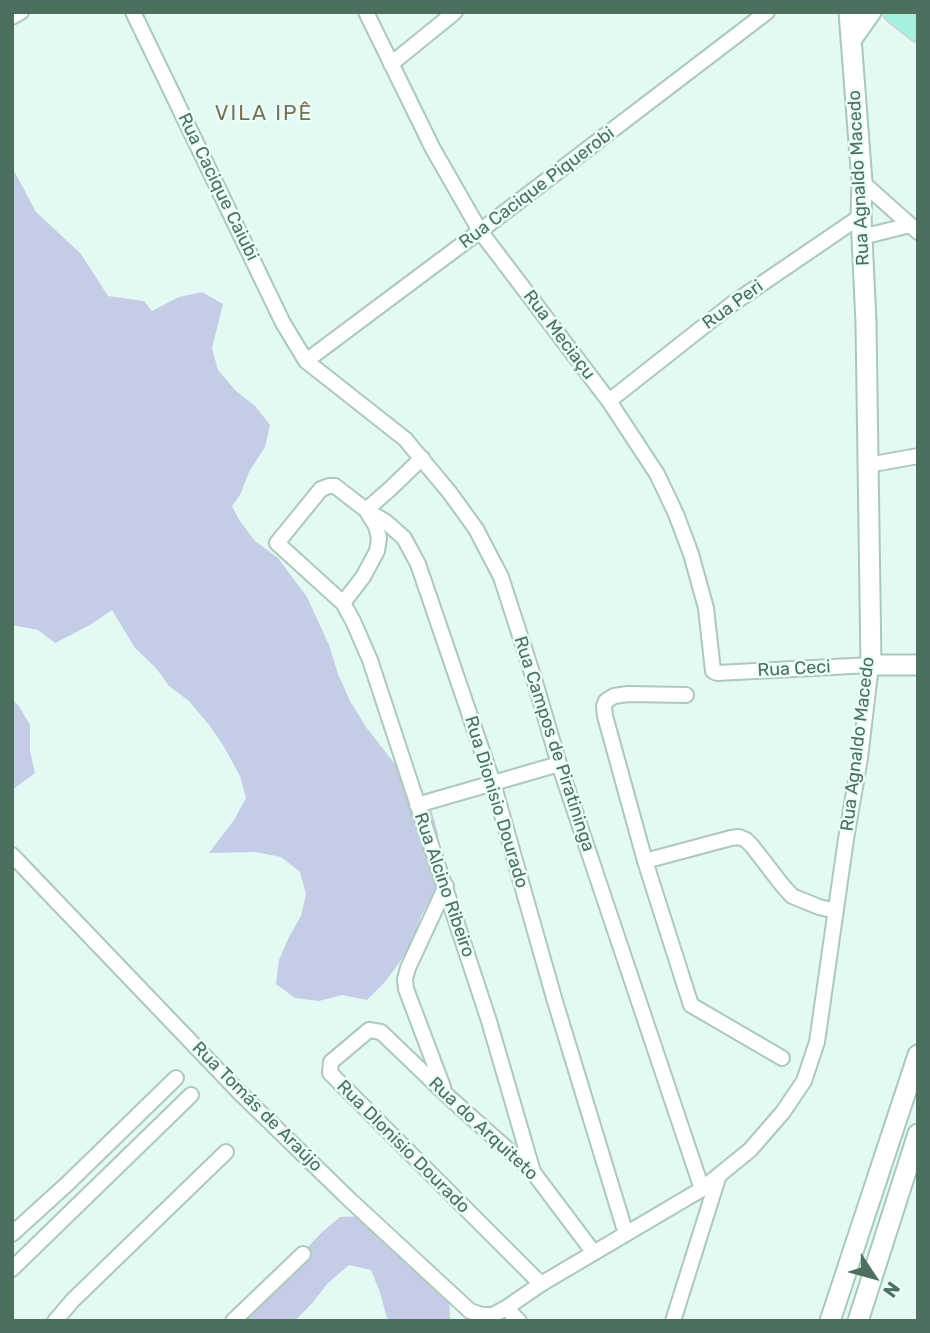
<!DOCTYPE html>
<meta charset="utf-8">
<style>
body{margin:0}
#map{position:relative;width:930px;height:1333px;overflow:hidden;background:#e4f9f4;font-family:Rubik,sans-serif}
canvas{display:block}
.frame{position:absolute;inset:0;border:14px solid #4d6f5d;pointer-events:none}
.north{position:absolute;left:839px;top:1242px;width:70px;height:70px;-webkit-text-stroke:5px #eafdf8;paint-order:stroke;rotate:126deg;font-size:19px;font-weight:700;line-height:28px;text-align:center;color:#4d6f5d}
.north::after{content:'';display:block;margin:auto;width:24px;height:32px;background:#4d6f5d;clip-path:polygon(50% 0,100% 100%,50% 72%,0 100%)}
</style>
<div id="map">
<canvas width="930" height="1333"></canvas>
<div class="frame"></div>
<div class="north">N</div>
</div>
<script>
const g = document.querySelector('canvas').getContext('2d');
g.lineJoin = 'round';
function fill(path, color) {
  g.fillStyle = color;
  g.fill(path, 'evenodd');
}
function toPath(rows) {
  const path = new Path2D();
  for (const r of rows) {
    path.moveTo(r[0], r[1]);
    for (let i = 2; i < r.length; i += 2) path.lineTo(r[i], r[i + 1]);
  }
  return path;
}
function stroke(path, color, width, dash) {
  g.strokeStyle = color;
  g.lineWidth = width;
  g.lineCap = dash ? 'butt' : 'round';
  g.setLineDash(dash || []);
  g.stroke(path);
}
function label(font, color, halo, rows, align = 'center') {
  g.font = font + ' Rubik,sans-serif';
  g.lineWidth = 5;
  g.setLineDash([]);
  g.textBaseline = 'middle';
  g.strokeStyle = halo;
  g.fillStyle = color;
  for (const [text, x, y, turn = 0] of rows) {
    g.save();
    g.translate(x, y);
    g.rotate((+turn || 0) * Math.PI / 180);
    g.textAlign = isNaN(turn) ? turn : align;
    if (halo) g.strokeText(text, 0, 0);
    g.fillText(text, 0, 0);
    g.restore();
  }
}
const green = toPath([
 [12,167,36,212,81,254,108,296,144,301,152,311,179,297,202,292,223,304,212,348,218,370,236,391,255,406,270,425,265,447,249,472,240,495,232,506,239,520,255,541,278,558,307,597,329,645,338,674,350,701,366,727,398,768,418,788,432,812,438,834,440,867,434,893,421,916,414,937,402,959,385,982,367,1000,342,995,319,1001,295,998,276,984,279,960,289,937,301,916,306,894,300,872,281,857,255,852,209,853,234,820,246,798,240,776,223,745,210,726,189,701,169,686,156,668,135,648,112,610,90,625,55,643,38,630,12,625],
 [12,699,19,706,30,725,30,751,35,773,12,790],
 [363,1216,449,1295,450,1321,389,1321,386,1315,380,1292,371,1270,349,1265,328,1283,313,1302,295,1321,239,1321,321,1233,340,1217]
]);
const street = toPath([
 [133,12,283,323,306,361,405,439,450,493,476,529,501,577,535,682,559,764,702,1189],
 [366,12,433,149,480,231,609,401,657,474,676,514,691,554,706,608,713,671,717,673,871,665,860,758,846,839,817,1042,804,1081,783,1112,750,1150,702,1189,541,1284,506,1308],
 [12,17,21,12],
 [391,64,455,12],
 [862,182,918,232],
 [862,237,910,225],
 [306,361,480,231,767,12],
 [609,401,732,304,861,216],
 [868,465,918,456],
 [343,603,363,577,377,551,379,538,376,526,366,510,390,489,422,458],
 [686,695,628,694,614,696,606,701,604,706,605,716,645,861,691,1005,782,1058],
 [417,805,559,764],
 [12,855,239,1092,350,1200,470,1311,482,1315,493,1315,506,1308,519,1321],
 [645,861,731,838,739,837,746,840,752,846,783,886,792,896,819,907,836,911],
 [443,1087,406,989,405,979,408,968,446,886],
 [533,1172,489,1021,370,660,353,621,343,603,277,543,321,489,329,486,335,486,366,510,386,522,404,538,418,564,493,783,554,998,626,1234],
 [12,1234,66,1185,176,1078],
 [12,1269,191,1095],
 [541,1284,330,1073,331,1062,369,1030,381,1032,451,1099,533,1172,594,1253],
 [55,1321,73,1300,226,1152],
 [233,1321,303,1254],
 [673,1321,718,1178]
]);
const secondary = toPath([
 [849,12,862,182,861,216,866,323,871,665,918,665],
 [851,40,871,12],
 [830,1321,918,1055],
 [858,1321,918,1134]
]);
const primary = toPath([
 [894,12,918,31]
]);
const streetNames = [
 ["Rua Agnaldo Macedo",859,178,-93],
 ["Rua Cacique Caiubi",218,187,64],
 ["Rua Cacique Piquerobi",537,188,-37],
 ["Rua Peri",733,305,-36],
 ["Rua Meciaçu",559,335,53],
 ["Rua Ceci",794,669,-3],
 ["Rua Campos de Piratininga",554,744,72],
 ["Rua Agnaldo Macedo",858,744,-83],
 ["Rua Dionisio Dourado",496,802,73],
 ["Rua Alcino Ribeiro",444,885,71],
 ["Rua Tomás de Araújo",257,1107,45],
 ["Rua do Arquiteto",483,1129,43],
 ["Rua DIonisio Dourado",403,1147,45]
];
const quarterNames = [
 ["VILA IPÊ",264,114]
];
fill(green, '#c4cde5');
stroke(street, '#acc9bc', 18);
stroke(secondary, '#a7c9bb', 23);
stroke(primary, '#cad4ce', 24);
stroke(street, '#fff', 14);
stroke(secondary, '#fff', 19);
stroke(primary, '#a3f1de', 21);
label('18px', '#4d6f5d', '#eafdf8', streetNames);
g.letterSpacing = '2px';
label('21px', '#777157', '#eafdf8', quarterNames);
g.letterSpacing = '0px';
</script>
